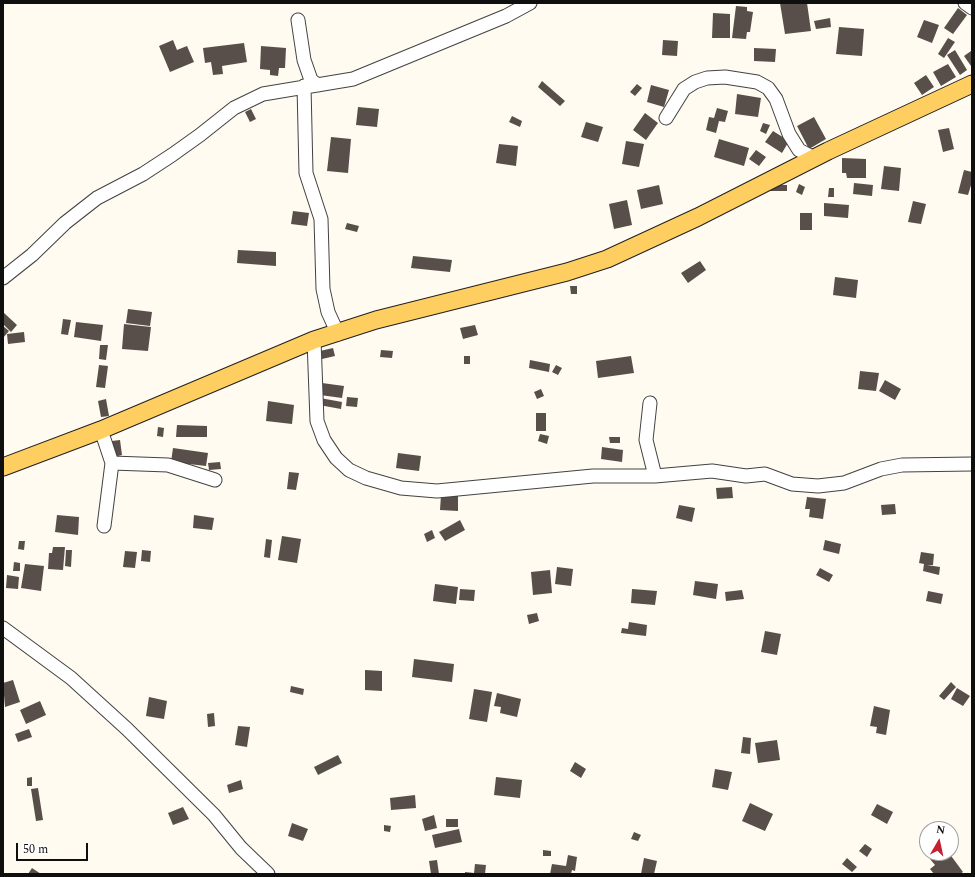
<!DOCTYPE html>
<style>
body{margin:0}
#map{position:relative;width:975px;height:877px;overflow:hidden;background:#fffbf0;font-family:Spectral,serif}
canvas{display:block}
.frame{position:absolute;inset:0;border:4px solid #0f0f0f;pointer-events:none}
.north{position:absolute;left:919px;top:821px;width:40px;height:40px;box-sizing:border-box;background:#fff;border:1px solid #9f9f9f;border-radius:50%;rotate:9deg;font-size:11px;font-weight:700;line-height:16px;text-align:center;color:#0f0f0f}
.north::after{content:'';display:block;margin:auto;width:14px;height:18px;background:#c52032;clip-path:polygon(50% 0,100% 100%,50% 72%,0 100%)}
.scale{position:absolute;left:16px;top:843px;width:72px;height:18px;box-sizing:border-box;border:2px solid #0f0f0f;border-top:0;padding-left:5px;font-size:12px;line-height:14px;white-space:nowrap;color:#0f0f0f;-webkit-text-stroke:3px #fff;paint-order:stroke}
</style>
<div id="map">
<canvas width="975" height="877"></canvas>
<div class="frame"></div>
<div class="north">N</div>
<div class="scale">50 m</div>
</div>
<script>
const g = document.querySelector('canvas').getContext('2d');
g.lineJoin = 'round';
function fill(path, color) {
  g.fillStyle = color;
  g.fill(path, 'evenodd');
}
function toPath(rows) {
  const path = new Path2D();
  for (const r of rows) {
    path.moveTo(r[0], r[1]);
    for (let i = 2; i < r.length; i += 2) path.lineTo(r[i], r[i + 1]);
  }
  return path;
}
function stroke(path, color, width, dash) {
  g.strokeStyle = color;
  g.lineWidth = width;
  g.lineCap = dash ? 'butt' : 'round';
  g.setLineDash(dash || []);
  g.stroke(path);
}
const building = toPath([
 [780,3,807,3,811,31,785,34],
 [736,6,747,7,747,11,753,12,750,32,747,32,746,39,732,38],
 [958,8,967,15,953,34,944,28],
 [713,13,730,14,730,38,712,38],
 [830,18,831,27,816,29,814,21],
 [924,20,939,25,932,43,917,37],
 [839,27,864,29,862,56,836,54],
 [948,38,955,42,944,58,938,54],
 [173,40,177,50,187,46,194,62,170,72,159,46],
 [663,40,678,41,677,56,662,55],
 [244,43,247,62,222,66,223,74,213,75,211,62,205,63,203,48],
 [261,46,286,48,285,68,279,68,278,76,270,75,270,70,260,69],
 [754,48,776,49,775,62,754,61],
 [955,50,967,70,960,75,947,55],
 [971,51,972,65,971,66,964,56],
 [948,64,956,77,941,86,933,72],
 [926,75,934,87,922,95,914,83],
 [542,81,565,101,560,106,538,87],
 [637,84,642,88,635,96,630,92],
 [651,85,669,90,664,107,647,102],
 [737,94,761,98,758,117,735,114],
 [358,107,379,109,377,127,356,125],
 [717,108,728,111,725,122,719,121,716,133,706,130,709,117,714,118],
 [251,109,256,119,250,122,245,112],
 [645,113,658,123,646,140,633,130],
 [512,116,522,121,520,127,509,122],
 [814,117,826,139,809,149,797,126],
 [586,122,603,127,598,142,581,137],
 [763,123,770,125,766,134,760,131],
 [949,128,954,149,943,152,938,130],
 [773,131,789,141,782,153,765,142],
 [331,137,351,139,348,173,327,171],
 [719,139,749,148,744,166,714,157],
 [626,141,644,144,639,167,622,164],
 [499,144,518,146,516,166,496,163],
 [756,150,766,157,759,166,749,159],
 [842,158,866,159,866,178,847,178,846,173,842,173],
 [884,166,901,168,899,191,881,189],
 [964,170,972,172,972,182,968,195,958,193],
 [854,183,873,185,872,196,853,194],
 [799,184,805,187,802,195,796,192],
 [659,185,663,204,641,209,637,190],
 [767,185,787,185,787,191,767,191],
 [829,188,834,188,834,197,828,197],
 [627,200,632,225,614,229,609,204],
 [913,201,926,204,921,224,908,222],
 [824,203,849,205,848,218,824,216],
 [293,211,309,213,307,226,291,224],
 [800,213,812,213,812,230,800,230],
 [347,223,359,226,357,232,345,229],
 [238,250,276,252,276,266,237,263],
 [413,256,452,260,450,272,411,268],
 [700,261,706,270,688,283,681,273],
 [835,277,858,280,856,298,833,295],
 [570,286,577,286,577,294,571,294],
 [128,309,152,312,150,326,126,323],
 [3,312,17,325,11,332,3,324],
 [63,319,71,320,68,335,61,334],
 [76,322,103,325,101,341,74,337],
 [124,324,151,327,148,351,122,349],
 [475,325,478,335,463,339,460,328],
 [3,326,9,331,3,338],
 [24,332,25,342,8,344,7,334],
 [100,345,108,345,106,360,99,359],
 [333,348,335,356,322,359,320,351],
 [381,350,393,351,392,358,380,357],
 [464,356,470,356,470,364,464,364],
 [631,356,634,373,598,378,596,361],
 [530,360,550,364,549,372,529,368],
 [99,365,108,366,105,388,96,387],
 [556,365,562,368,558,375,552,372],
 [860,371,879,373,876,391,858,389],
 [885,380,901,389,895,400,879,391],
 [322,383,344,386,342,398,320,395],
 [541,389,544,396,537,399,534,392],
 [347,397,358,398,357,407,346,406],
 [320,398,342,402,341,409,319,405],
 [106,399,109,416,101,417,98,401],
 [268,401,294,405,292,424,266,421],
 [536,413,546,413,546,431,536,431],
 [177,425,207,426,207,437,176,437],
 [158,427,164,428,163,437,157,436],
 [540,434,549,436,547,444,538,441],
 [609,437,620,437,620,443,610,443],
 [120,440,122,455,114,457,112,441],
 [602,447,623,450,622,462,601,459],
 [173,448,208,453,206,466,171,462],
 [398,453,421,456,419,471,396,468],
 [220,462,221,469,209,470,208,463],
 [289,472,299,473,296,490,287,489],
 [732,487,733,498,717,499,716,488],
 [441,495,458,495,458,511,440,510],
 [807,497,826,499,823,519,809,517,810,509,805,509],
 [895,504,896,514,882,515,881,505],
 [679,505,695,508,692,522,676,518],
 [57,515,79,517,78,535,55,532],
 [194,515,214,518,212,530,193,528],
 [460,520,465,530,445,541,439,532],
 [432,530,435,538,427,542,424,534],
 [282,536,301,539,297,563,278,560],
 [266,539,272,540,270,558,264,557],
 [825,540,841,544,839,554,823,550],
 [19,541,25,541,24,550,18,549],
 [53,547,65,547,63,570,48,569,49,553,52,553],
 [66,550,72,550,71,567,65,566],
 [142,550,151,551,150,562,141,561],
 [125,551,137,552,135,568,123,567],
 [921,552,934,554,933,565,927,565,940,567,939,575,923,571,924,564,919,563],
 [14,562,20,563,20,571,13,571],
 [25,564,44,566,41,591,21,588],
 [557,567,573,569,571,586,555,584],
 [820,568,833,575,829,582,816,575],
 [550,570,552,593,533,595,531,572],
 [7,575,19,577,18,589,6,588],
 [695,581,718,584,716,599,693,595],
 [435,584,458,587,456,604,433,601],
 [460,589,475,590,474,601,459,600],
 [632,589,657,591,655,605,631,603],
 [742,590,744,599,726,601,725,592],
 [928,591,943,594,941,604,926,601],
 [537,613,539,621,529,624,527,615],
 [629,622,647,625,646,636,621,633,622,628,628,629],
 [765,631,781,634,777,655,761,652],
 [414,659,454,664,452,682,412,677],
 [365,670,382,671,382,691,365,690],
 [13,680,20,702,5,707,3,683],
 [951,682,956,687,944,700,939,696],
 [291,686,304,689,303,695,290,692],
 [957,688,970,696,963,706,951,699],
 [474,689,492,692,487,722,469,719],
 [497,693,521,699,517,717,500,713,501,707,494,706],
 [149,697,167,701,164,719,146,716],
 [40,701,46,715,26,724,20,710],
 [874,706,890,710,886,735,876,733,877,727,870,726],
 [214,713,215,726,208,727,207,714],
 [238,726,250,727,247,747,235,745],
 [29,729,32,737,18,742,15,734],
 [743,737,751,738,750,754,741,753],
 [777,740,780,760,758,763,755,743],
 [338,755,342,763,318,775,314,767],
 [575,762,586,769,581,778,570,771],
 [715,769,732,772,728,790,712,787],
 [32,777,32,786,27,786,27,778],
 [496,777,522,780,520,798,494,795],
 [241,780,243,789,229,793,227,785],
 [38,788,43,820,36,821,31,789],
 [415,795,416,808,391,810,390,798],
 [750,803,773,814,765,831,742,821],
 [877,804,893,812,887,824,871,815],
 [183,807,189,819,173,825,168,813],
 [434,815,437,828,425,831,422,819],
 [446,819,458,819,458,827,446,827],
 [292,823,308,829,303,841,288,836],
 [384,825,391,826,390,832,384,831],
 [459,829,462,842,435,848,432,835],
 [634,832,641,835,638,841,631,839],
 [865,844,872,849,867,857,859,851],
 [543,850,551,851,551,856,543,856],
 [937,853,949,853,963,872,960,874,934,874,930,869,935,865,930,859],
 [568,855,577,857,575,871,572,870,571,874,550,874,552,864,566,866],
 [644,858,657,861,654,874,641,874],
 [847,858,857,867,852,872,842,864],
 [437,860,439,874,431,874,429,861],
 [475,864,486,865,485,874,465,874,465,872,474,873],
 [32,868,41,874,28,874]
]);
const minor = toPath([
 [965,3,972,8],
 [298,20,304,60,311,80,318,85],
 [304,86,306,173,321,219,323,289,328,312,338,334],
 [666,118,684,89,695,82,707,78,725,77,757,82,768,88,776,99,789,134,799,150,814,158],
 [3,278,32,255,65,223,97,198,143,174,172,155,200,135,234,108,263,94,353,79,506,16,530,3],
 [314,340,317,421,324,440,336,458,349,470,366,478,401,488,437,491,593,476,655,476,712,471,746,476,765,474,792,484,818,486,844,483,881,469,902,465,972,464],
 [650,403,646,440,655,476],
 [101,430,112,463,168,465,215,480],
 [104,526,112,463],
 [3,628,71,678,127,729,214,815,241,848,268,874]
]);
const major = toPath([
 [3,467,101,430,314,340,376,320,567,272,607,259,698,217,828,151,972,84]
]);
fill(building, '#584f4a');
stroke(minor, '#424242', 15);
stroke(major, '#202020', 19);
stroke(minor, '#fff', 13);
stroke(major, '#fece61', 17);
</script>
